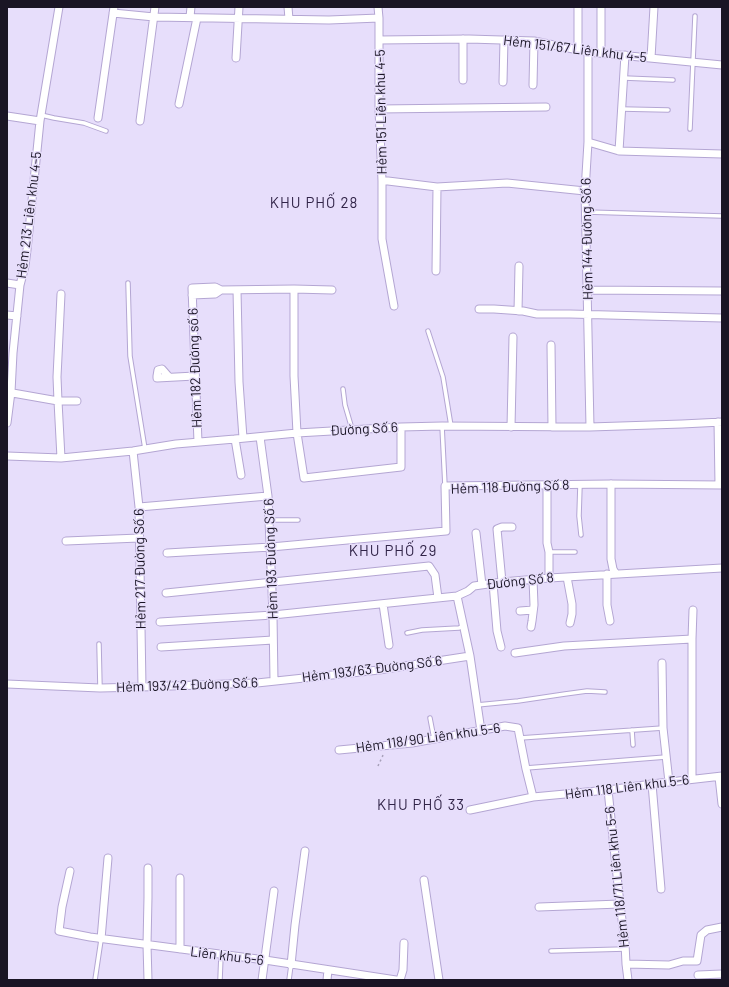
<!DOCTYPE html>
<meta charset="utf-8">
<style>
body{margin:0}
#map{position:relative;width:729px;height:987px;overflow:hidden;background:#e7defb;font-family:Barlow,sans-serif}
canvas{display:block}
.frame{position:absolute;inset:0;border:8px solid #1a1525;pointer-events:none}
</style>
<div id="map">
<canvas width="729" height="987"></canvas>
<div class="frame"></div>
</div>
<script>
const g = document.querySelector('canvas').getContext('2d');
g.lineJoin = 'round';
function toPath(rows) {
  const path = new Path2D();
  for (const r of rows) {
    path.moveTo(r[0], r[1]);
    for (let i = 2; i < r.length; i += 2) path.lineTo(r[i], r[i + 1]);
  }
  return path;
}
function stroke(path, color, width, dash) {
  g.strokeStyle = color;
  g.lineWidth = width;
  g.lineCap = dash ? 'butt' : 'round';
  g.setLineDash(dash || []);
  g.stroke(path);
}
function label(font, color, halo, rows, align = 'center') {
  g.font = font + ' Barlow,sans-serif';
  g.lineWidth = 3;
  g.setLineDash([]);
  g.textBaseline = 'middle';
  g.strokeStyle = halo;
  g.fillStyle = color;
  for (const [text, x, y, turn = 0] of rows) {
    g.save();
    g.translate(x, y);
    g.rotate((+turn || 0) * Math.PI / 180);
    g.textAlign = isNaN(turn) ? turn : align;
    if (halo) g.strokeText(text, 0, 0);
    g.fillText(text, 0, 0);
    g.restore();
  }
}
const path = toPath([
 [378,766,384,753]
]);
const service = toPath([
 [624,78,673,80],
 [622,109,668,110],
 [41,115,54,118,84,123,106,131],
 [690,129,695,16],
 [586,212,722,216],
 [128,283,130,356,145,449],
 [428,331,443,377,451,426],
 [343,389,345,405,352,429],
 [442,426,445,486],
 [580,485,579,516,581,535],
 [269,520,298,520],
 [549,552,575,552],
 [407,633,422,630,459,628,463,626],
 [99,644,100,688],
 [477,705,518,701,565,694,587,691,605,692],
 [430,718,434,739],
 [632,730,633,745],
 [520,738,663,728],
 [526,768,666,757],
 [551,951,625,949],
 [95,980,101,940],
 [220,980,221,955],
 [289,980,291,965]
]);
const minor = toPath([
 [288,7,289,19],
 [378,7,379,18,379,109,382,181,388,181,437,187,507,183,585,191],
 [578,7,578,49],
 [113,13,154,17,329,20,379,18],
 [190,17,191,7],
 [379,40,469,39,534,41,588,52,722,65],
 [588,52,588,142,585,191,590,427],
 [601,53,601,7],
 [236,58,239,7],
 [651,58,654,7],
 [463,80,463,39],
 [503,82,504,40],
 [533,85,534,41],
 [179,104,197,18],
 [379,109,546,107],
 [7,116,40,121],
 [98,118,114,7],
 [140,121,155,7],
 [588,142,619,151,722,154],
 [619,151,625,55],
 [382,181,382,239,394,306],
 [436,271,437,187],
 [7,283,20,285],
 [294,289,294,376,297,433,304,478,401,467,401,427],
 [237,290,239,382,243,438],
 [588,290,722,291],
 [61,294,57,377,58,401,77,401],
 [192,295,215,294,221,290],
 [479,309,494,309,523,311,537,314,570,314,722,318],
 [518,311,519,266],
 [7,315,17,316],
 [551,345,552,427],
 [169,377,162,369,158,370,157,376,157,378,195,376],
 [7,392,58,401,61,458],
 [718,422,719,485],
 [7,423,11,392,13,353,20,285,25,266,27,250,40,121,59,7],
 [511,427,513,337],
 [260,437,268,496,273,615,274,681],
 [235,439,241,475],
 [198,442,192,288,215,287,221,290,294,289,332,290],
 [133,451,139,507,142,687],
 [7,456,61,458,133,451,176,444,235,439,297,433,401,427,442,426,590,427,682,424,722,422],
 [611,484,611,559,613,569,616,574],
 [547,485,547,543,549,552,549,578],
 [139,507,268,496],
 [476,533,482,585],
 [66,541,139,538],
 [167,553,271,547,446,531,445,486,611,484,722,485],
 [607,574,607,605,610,621],
 [567,577,572,604,572,614,570,623],
 [502,582,497,529,502,527,512,527],
 [493,583,497,631,501,647],
 [166,593,429,566,435,575,438,598],
 [457,596,470,656,481,731],
 [383,604,389,645],
 [520,611,533,610],
 [160,622,273,615,457,596,468,591,474,586,502,582,549,578,722,568],
 [531,627,532,621,534,605,533,579],
 [161,647,273,640],
 [515,653,564,646,692,639],
 [662,663,663,728,669,782],
 [7,684,100,688,142,687,257,683,379,670,470,656],
 [339,750,412,743,505,726,518,728,526,769,533,797],
 [719,777,722,804],
 [692,779,692,639,693,610],
 [652,784,661,889],
 [608,790,620,904,625,943,626,964],
 [470,810,533,797,608,790,652,784,722,776],
 [70,871,62,907,59,931,90,937,265,960,396,980],
 [424,880,439,980],
 [539,907,620,904],
 [101,939,108,858],
 [180,949,180,878],
 [291,965,295,925,305,851],
 [698,975,722,974],
 [148,980,147,945,148,897,148,868],
 [262,980,274,891],
 [327,980,328,970],
 [400,980,403,970,404,943],
 [628,980,626,964,669,965,683,961,697,961,701,935,707,930,722,927]
]);
const streetNames = [
 ["Hẻm 151/67 Liên khu 4-5",575,49,7],
 ["Hẻm 151 Liên khu 4-5",381,112,-91],
 ["Hẻm 213 Liên khu 4-5",29,215,-83],
 ["Hẻm 144 Đường Số 6",587,239,-91],
 ["Hẻm 182 Đường số 6",195,368,-92],
 ["Đường Số 6",364,429,-3],
 ["Hẻm 118 Đường Số 8",510,487,-2],
 ["Hẻm 193 Đường Số 6",271,559,-92],
 ["Hẻm 217 Đường Số 6",140,569,-91],
 ["Đường Số 8",520,581,-6],
 ["Hẻm 193/63 Đường Số 6",372,669,-7],
 ["Hẻm 193/42 Đường Số 6",187,685,-2],
 ["Hẻm 118/90 Liên khu 5-6",428,738,-8],
 ["Hẻm 118 Liên khu 5-6",627,787,-7],
 ["Hẻm 118/71 Liên khu 5-6",617,877,-96],
 ["Liên khu 5-6",227,956,7]
];
const neighbourhoodNames = [
 ["KHU PHỐ 28",314,203],
 ["KHU PHỐ 29",393,551],
 ["KHU PHỐ 33",421,805]
];
stroke(service, '#b4a6d3', 5.5);
stroke(minor, '#b4a6d3', 9);
stroke(path, '#a7a0b9', 1.5, [2, 3]);
stroke(service, '#fff', 3.5);
stroke(minor, '#fff', 7);
label('14px', '#1a1525', '#e7defb', streetNames);
g.letterSpacing = '1px';
label('15px', '#312448', '#e7defb', neighbourhoodNames);
g.letterSpacing = '0px';
</script>
